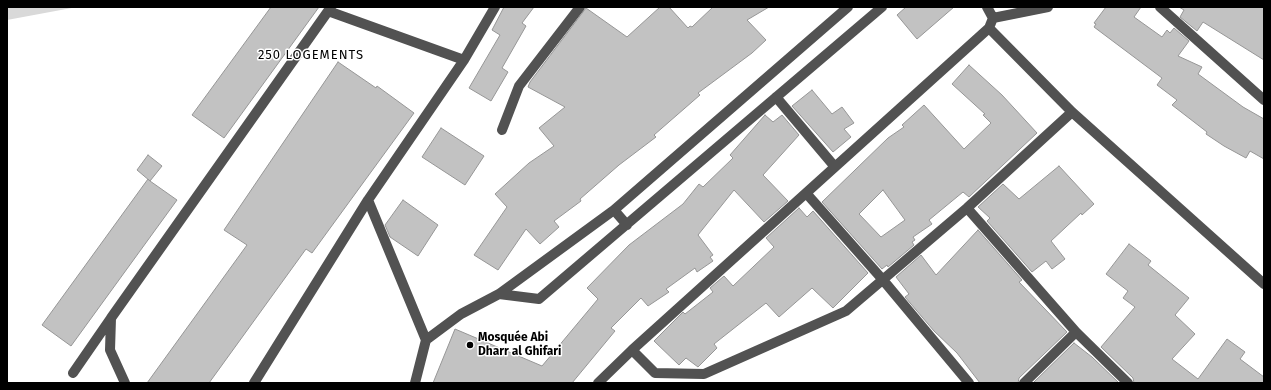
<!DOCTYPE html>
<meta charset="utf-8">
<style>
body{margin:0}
#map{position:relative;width:1271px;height:390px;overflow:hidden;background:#fff;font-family:"Fira Sans",sans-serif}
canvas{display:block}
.frame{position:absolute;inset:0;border:8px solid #000;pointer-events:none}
</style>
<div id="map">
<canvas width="1271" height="390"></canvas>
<div class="frame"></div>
</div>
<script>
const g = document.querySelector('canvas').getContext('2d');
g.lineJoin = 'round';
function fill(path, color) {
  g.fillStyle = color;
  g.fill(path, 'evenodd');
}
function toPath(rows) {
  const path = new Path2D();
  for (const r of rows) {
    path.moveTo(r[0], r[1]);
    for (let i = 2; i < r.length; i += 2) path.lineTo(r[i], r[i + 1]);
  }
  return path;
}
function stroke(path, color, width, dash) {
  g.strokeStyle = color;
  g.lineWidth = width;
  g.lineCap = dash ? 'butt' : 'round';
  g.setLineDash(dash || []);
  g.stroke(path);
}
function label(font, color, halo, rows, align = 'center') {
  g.font = font + ' "Fira Sans",sans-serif';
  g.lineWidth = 3;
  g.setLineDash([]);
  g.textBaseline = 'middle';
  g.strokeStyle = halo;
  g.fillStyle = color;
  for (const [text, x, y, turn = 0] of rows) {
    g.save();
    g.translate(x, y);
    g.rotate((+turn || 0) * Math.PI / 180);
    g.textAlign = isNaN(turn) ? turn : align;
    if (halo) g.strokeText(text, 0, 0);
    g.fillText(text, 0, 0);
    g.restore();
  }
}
const green = toPath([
 [7,7,77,7,7,20]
]);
const building = toPath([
 [271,7,319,7,224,138,192,115,271,7],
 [504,7,534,7,522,23,526,26,502,68,508,72,491,101,469,88,500,35,492,30,504,7],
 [660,7,669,7,688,28,690,26,692,27,713,7,769,7,747,20,766,40,752,53,698,93,700,95,654,135,656,137,619,165,580,199,581,201,554,221,559,227,540,244,526,229,498,270,474,255,507,207,495,194,529,163,554,146,539,128,565,107,528,87,530,82,586,8,627,37,660,7],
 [906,7,954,7,917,39,897,15,906,7],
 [1106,7,1141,7,1134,17,1162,37,1167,30,1170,33,1174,28,1189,41,1178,56,1202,67,1198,74,1243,107,1264,119,1264,159,1250,151,1246,158,1224,146,1206,134,1207,132,1172,105,1177,100,1157,85,1162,78,1094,27,1096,24,1094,23,1106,7],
 [1179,7,1264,7,1264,60,1203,22,1197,31,1180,17,1184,10,1179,7],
 [338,62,376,88,377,86,414,113,312,253,306,249,209,383,147,383,247,245,224,230,338,62],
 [969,65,1002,95,1037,133,969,197,963,192,929,220,932,224,913,237,915,240,912,242,914,245,888,267,887,265,882,269,822,202,888,138,904,127,902,125,924,105,964,149,991,123,983,115,985,114,952,84,969,65],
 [883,190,905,220,881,237,859,214,883,190],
 [812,90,832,114,842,107,854,123,844,129,851,137,833,152,792,106,812,90],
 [765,115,773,122,782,115,799,135,763,175,788,201,764,222,734,190,698,235,713,255,710,257,713,261,697,272,695,268,666,289,669,292,648,306,641,298,611,328,615,331,572,383,433,383,455,329,542,366,598,299,587,288,629,245,683,204,699,184,703,187,733,158,730,155,765,115],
 [441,128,484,156,465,185,422,157,441,128],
 [148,155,162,166,150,181,177,200,71,346,42,325,148,179,150,181,137,170,148,155],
 [1059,166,1094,204,1082,215,1081,213,1051,241,1065,259,1052,269,1046,261,1032,272,987,221,990,218,978,207,1003,184,1019,199,1059,166],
 [403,200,438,225,418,256,390,237,385,225,403,200],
 [799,208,807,217,813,211,868,273,833,308,812,288,779,317,766,303,714,344,717,348,698,367,686,358,679,365,654,341,683,312,685,314,713,292,710,288,724,276,733,286,774,247,766,238,799,208],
 [978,230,1022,280,1019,282,1067,332,1019,378,1018,383,980,383,957,353,934,331,905,297,909,294,896,277,921,255,936,275,978,230],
 [1129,244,1151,261,1148,265,1189,298,1175,315,1195,334,1172,359,1198,379,1227,339,1245,352,1240,359,1264,377,1264,383,1134,383,1133,378,1101,347,1135,307,1123,298,1128,291,1106,274,1129,244],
 [1074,343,1092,357,1119,383,1033,383,1074,343]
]);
const minor = toPath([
 [987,7,993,18,989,28,1072,112,1264,284],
 [1160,7,1264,100],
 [328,11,464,60],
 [993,18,1048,7],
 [989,28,632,350,655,373,704,374,846,311,967,208,1072,112],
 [776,97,835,167],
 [502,130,519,86,580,7],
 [806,193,883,280,969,383],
 [967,208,1076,332,1128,383],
 [614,210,627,225],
 [499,294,539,299,882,7],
 [426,340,461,314,499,294,614,210,848,7],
 [73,373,111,318],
 [125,383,110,350,111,318,331,7],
 [254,383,368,200],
 [415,383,426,340,368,200,464,60,495,7],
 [598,383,632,350],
 [1024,383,1076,332]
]);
const markers = [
 [470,345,4,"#000"]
];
const poiNames = [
 ["Mosquée Abi",478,338],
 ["Dharr al Ghifari",478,352]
];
const neighbourhoodNames = [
 ["250 LOGEMENTS",311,55]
];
fill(green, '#d9d9d9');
fill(building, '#c2c2c2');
stroke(building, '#969696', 1);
stroke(minor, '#525252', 10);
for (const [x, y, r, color] of markers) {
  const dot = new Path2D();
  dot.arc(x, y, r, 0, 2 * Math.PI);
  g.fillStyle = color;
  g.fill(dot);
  stroke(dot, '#fff', 1.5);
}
label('bold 12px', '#000', '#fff', poiNames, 'left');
g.letterSpacing = '1px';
label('13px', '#000', '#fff', neighbourhoodNames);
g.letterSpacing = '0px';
</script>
